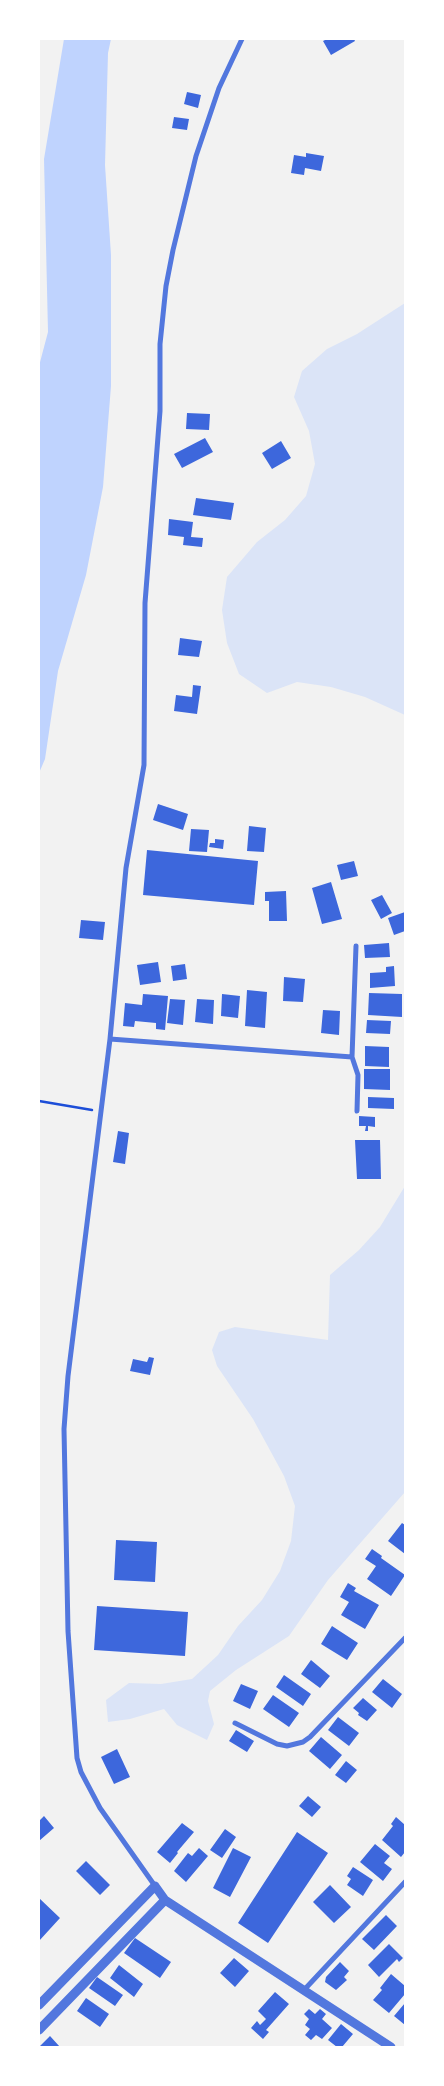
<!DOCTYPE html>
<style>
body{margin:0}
#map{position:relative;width:444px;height:2086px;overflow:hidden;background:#f2f2f2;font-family:Ubuntu,sans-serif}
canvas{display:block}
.frame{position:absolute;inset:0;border:40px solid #fff;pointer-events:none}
</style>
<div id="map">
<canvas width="444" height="2086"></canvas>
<div class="frame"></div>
</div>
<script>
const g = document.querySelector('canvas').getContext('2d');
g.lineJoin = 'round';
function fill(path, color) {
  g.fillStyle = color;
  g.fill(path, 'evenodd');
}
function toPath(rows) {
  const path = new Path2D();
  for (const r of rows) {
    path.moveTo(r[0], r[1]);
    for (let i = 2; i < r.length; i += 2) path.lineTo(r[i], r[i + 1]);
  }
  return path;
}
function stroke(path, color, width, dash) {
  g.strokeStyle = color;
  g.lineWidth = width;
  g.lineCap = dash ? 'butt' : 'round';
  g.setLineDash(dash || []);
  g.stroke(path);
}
const green = toPath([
 [405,303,405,715,365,697,331,687,297,682,267,693,239,674,227,643,222,610,227,577,257,542,285,520,306,496,315,464,309,431,294,397,302,371,327,349,357,334],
 [405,1186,405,1492,328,1580,289,1636,236,1670,210,1691,208,1701,214,1724,207,1740,177,1725,164,1709,130,1719,108,1722,106,1700,129,1683,161,1684,192,1679,218,1655,238,1626,262,1600,280,1571,291,1541,295,1506,284,1476,253,1419,217,1366,212,1350,219,1332,235,1327,328,1340,330,1275,359,1250,380,1227]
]);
const water = toPath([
 [64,39,111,39,108,53,105,165,111,255,111,386,103,487,86,575,58,671,45,759,39,773,39,366,48,332,44,159]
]);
const building = toPath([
 [327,39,354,39,355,41,331,55,323,41],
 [187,92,201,95,198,108,184,104],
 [174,117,189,119,187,130,172,128],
 [306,153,324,156,321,171,305,168,304,175,291,173,294,155,306,157],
 [187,413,210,414,209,430,186,429],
 [205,438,213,452,182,468,174,454],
 [281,441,291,458,272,469,262,453],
 [196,498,234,503,231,520,193,515],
 [169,519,193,522,191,537,203,538,202,547,183,545,184,537,168,535],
 [180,638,202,641,199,657,178,655],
 [193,685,201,686,197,714,174,711,176,695,192,697],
 [158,804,188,814,183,830,153,820],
 [249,826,266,828,264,852,247,851],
 [191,829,209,830,207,852,189,851],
 [215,839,224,840,223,849,209,847,210,843,215,843],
 [147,850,258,861,254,905,143,895],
 [354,861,358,876,341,880,337,865],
 [331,882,342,919,322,924,312,888],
 [286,891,287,921,269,921,269,901,265,901,265,892],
 [382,895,392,913,381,919,371,900],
 [405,912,405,931,394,935,388,918],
 [81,920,105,922,103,940,79,938],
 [389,943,390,957,365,958,364,945],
 [158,962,161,982,140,985,137,965],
 [185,964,187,979,173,981,171,966],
 [394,966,395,986,370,988,370,973,386,972,386,967],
 [284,977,305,979,303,1002,283,1001],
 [247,990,267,992,265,1028,245,1026],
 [369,993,402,994,402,1017,368,1015],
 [143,994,168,996,165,1030,156,1029,156,1023,135,1021,134,1027,123,1026,125,1003,142,1005],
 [222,994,240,996,238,1018,221,1016],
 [170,999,185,1000,183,1025,167,1023],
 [197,999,214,1000,213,1024,195,1022],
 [323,1010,340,1011,339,1035,321,1033],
 [367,1020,391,1021,390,1034,366,1033],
 [365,1046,389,1047,389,1067,365,1066],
 [364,1069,390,1069,390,1090,364,1089],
 [368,1097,394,1098,394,1109,368,1108],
 [359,1116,375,1117,375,1127,368,1126,368,1131,365,1131,366,1126,359,1126],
 [118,1131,129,1133,125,1164,113,1162],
 [355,1140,380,1140,381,1179,357,1179],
 [149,1357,154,1358,150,1375,130,1371,133,1359,147,1362],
 [402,1523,405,1525,405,1554,388,1541],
 [116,1540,157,1542,155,1582,114,1580],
 [372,1549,382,1556,381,1558,405,1575,391,1596,367,1579,376,1566,365,1559],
 [348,1583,356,1588,354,1591,379,1605,365,1629,341,1615,349,1602,340,1597],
 [97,1606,188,1612,185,1656,94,1650],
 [332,1626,358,1643,347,1660,321,1644],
 [311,1660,330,1676,320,1688,301,1674],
 [284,1675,311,1694,303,1706,276,1687],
 [383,1679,402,1694,392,1708,372,1692],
 [241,1684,258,1691,250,1709,233,1701],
 [273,1695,299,1713,289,1727,263,1709],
 [363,1698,377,1710,367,1721,358,1715,359,1713,353,1708],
 [338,1717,359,1733,349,1746,328,1730],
 [236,1730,254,1741,247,1752,229,1741],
 [321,1737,342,1755,330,1769,309,1751],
 [117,1749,130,1777,114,1784,101,1757],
 [346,1761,357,1770,346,1783,335,1775],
 [308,1796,321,1807,312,1817,299,1806],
 [44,1816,54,1828,39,1841,39,1821],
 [396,1817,405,1825,405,1852,401,1857,382,1840,393,1826,391,1824],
 [182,1823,194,1832,177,1852,178,1853,170,1863,157,1852],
 [225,1829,236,1837,222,1858,210,1850],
 [297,1832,328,1853,268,1943,238,1923],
 [375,1844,390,1856,384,1863,392,1869,383,1881,360,1862],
 [199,1848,208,1856,186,1882,174,1871,188,1853,192,1856],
 [233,1848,251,1857,230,1897,213,1888],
 [86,1861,110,1885,100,1895,76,1871],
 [353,1867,373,1880,363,1896,347,1885,351,1879,347,1876],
 [330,1885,351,1907,334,1923,313,1902],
 [39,1898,60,1918,39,1941],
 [386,1915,397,1926,374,1950,362,1939],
 [135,1938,171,1962,160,1978,124,1953],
 [389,1944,403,1958,399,1962,397,1959,379,1977,368,1965],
 [234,1958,249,1971,235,1987,220,1973],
 [340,1962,349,1971,344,1977,347,1980,336,1990,325,1982,326,1977],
 [119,1965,143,1984,134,1997,110,1978],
 [391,1974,405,1986,405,1994,389,2013,373,2000,382,1990,380,1988],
 [97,1977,123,1995,115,2006,89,1988],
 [275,1992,289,2004,266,2030,269,2032,263,2039,251,2028,257,2021,260,2025,266,2019,258,2011],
 [86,1998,109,2014,100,2027,77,2011],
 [405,2003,405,2025,394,2016],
 [309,2009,315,2014,320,2009,326,2014,322,2019,332,2028,322,2039,316,2035,311,2040,305,2035,310,2029,305,2025,309,2019,304,2014],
 [341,2024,353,2034,342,2047,337,2047,328,2040],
 [50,2036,60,2047,40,2046]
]);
const path = toPath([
 [39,1101,92,1110]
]);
const minor = toPath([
 [356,946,352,1057,358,1075,357,1111],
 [110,1039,352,1057],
 [235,1723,277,1744,287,1746,303,1742,310,1737,405,1638],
 [155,1886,100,1808,81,1772,77,1758,68,1631,64,1429,68,1376,110,1039,126,868,144,765,145,603,160,411,160,344,166,286,173,250,196,156,219,88,242,39],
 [304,1990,405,1882]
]);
const tertiary = toPath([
 [39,2005,155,1886,165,1900,391,2047],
 [39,2030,165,1900]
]);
fill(green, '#dbe4f7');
fill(water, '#bfd3fe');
fill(building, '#3d67dc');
stroke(path, '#1d4ed8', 2.5);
stroke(minor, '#5277de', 5);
stroke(tertiary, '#5277de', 9);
</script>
